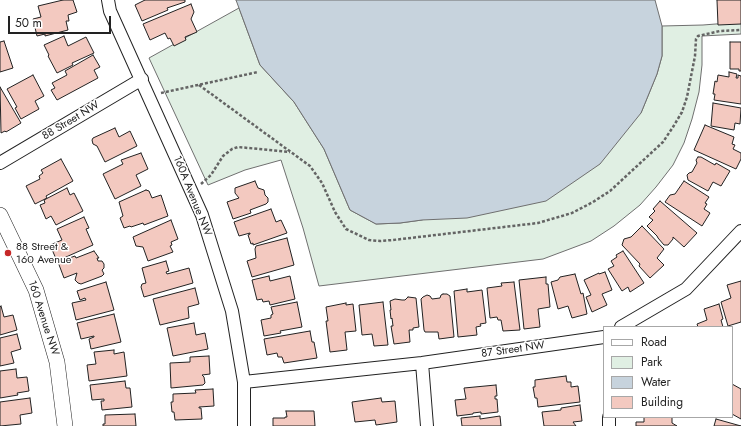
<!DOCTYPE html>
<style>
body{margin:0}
#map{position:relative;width:741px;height:426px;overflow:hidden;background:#fff;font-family:Jost,sans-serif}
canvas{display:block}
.legend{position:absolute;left:603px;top:326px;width:130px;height:92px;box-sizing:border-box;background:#fff;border:1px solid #a7a7a7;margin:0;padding:5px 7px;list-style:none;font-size:12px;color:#222}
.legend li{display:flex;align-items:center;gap:8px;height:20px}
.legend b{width:20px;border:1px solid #a7a7a7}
.scale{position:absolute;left:8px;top:16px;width:103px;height:18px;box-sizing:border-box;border:2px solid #222;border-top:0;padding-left:5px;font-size:12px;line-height:14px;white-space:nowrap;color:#222;-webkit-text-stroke:3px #fff;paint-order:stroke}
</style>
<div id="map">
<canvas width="741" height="426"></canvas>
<ul class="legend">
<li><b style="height:5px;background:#fff"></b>Road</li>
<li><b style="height:11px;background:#e0efe3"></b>Park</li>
<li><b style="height:11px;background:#c7d3dd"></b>Water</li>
<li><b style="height:11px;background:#f3c9c0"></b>Building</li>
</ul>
<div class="scale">50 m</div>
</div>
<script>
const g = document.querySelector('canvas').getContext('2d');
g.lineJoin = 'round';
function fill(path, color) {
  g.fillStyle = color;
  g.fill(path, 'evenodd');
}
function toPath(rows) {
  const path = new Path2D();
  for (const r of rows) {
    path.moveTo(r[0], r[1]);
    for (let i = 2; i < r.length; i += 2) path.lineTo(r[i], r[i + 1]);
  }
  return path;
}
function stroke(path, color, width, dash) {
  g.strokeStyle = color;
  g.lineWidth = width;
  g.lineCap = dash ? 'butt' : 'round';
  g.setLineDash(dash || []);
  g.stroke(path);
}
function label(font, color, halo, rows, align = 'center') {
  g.font = font + ' Jost,sans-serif';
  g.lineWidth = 3;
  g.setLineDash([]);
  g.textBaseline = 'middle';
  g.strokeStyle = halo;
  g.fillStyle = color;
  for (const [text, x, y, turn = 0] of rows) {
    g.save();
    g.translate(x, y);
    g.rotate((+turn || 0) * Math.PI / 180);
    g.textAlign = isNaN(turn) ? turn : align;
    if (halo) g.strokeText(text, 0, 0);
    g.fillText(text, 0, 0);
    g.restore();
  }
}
const green = toPath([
 [239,8,260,65,294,102,324,149,350,210,376,224,400,223,422,220,641,113,657,74,662,56,662,26,703,25,741,22,741,34,702,36,702,65,699,92,692,119,684,143,673,165,656,187,640,205,614,226,591,241,543,259,319,286,303,228,281,160,245,170,208,185,149,58,239,8]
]);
const water = toPath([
 [236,0,655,0,662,26,662,56,657,74,641,113,600,164,546,201,467,218,422,220,400,223,376,224,350,210,324,149,294,102,260,65,236,0]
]);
const building = toPath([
 [63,0,73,0,77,12,68,15,69,21,66,21,68,30,45,36,45,34,37,36,33,19,41,17,38,6,63,0],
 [145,0,185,0,185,2,167,8,168,10,142,21,135,5,145,0],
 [717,0,741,0,741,24,718,25,717,0],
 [191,4,194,12,191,19,197,32,185,37,186,40,174,46,170,38,168,39,165,33,150,40,143,24,191,4],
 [64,36,68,46,86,37,94,53,72,63,73,65,57,73,48,56,49,55,44,45,64,36],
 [4,41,13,68,0,72,0,42,4,41],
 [730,42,741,42,741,71,739,71,739,69,730,69,730,42],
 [93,55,100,67,94,70,98,78,57,100,51,90,55,88,52,83,67,75,65,71,93,55],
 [729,72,737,74,736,78,738,78,738,75,741,76,741,104,714,100,715,94,713,94,715,81,717,82,718,75,729,77,729,72],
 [33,75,44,96,35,101,39,109,21,119,15,108,17,107,7,89,33,75],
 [0,87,21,123,6,132,5,131,1,133,0,87],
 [713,103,741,108,740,124,735,123,734,130,711,126,713,103],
 [705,125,734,137,732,144,735,145,733,149,741,153,741,159,736,169,694,150,705,125],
 [115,128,119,137,130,131,137,146,105,162,97,146,93,144,92,140,93,138,115,128],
 [141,153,148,169,136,175,141,186,115,199,103,174,123,164,121,160,141,153],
 [698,157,701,157,715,165,716,163,730,171,721,186,713,182,708,191,688,180,687,175,689,173,692,172,697,163,696,160,698,157],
 [61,159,73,181,46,196,47,198,35,204,26,186,40,179,39,176,43,173,41,170,61,159],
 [255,181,258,188,264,190,265,195,268,198,268,202,266,204,250,210,251,213,233,219,227,202,239,198,235,193,235,188,255,181],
 [684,181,709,197,705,203,707,204,704,209,710,213,702,226,665,202,670,195,675,194,684,181],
 [67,188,70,195,74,193,83,211,56,225,51,216,46,219,40,205,45,203,44,200,67,188],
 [146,190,149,191,152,198,161,195,168,216,144,225,143,223,131,227,130,226,124,228,120,218,123,216,119,202,146,190],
 [660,201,697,233,684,247,673,237,673,239,668,245,664,245,658,238,657,236,647,226,653,220,649,217,655,211,653,209,660,201],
 [271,209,276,222,281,220,287,233,253,245,253,243,251,244,248,235,250,234,250,233,239,236,234,222,271,209],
 [84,217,89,228,86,229,93,245,57,261,50,245,62,240,57,229,84,217],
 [171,220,178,239,171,242,172,245,170,246,173,252,148,261,143,247,136,246,133,237,171,220],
 [642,226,664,249,657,258,664,265,650,278,639,266,640,264,622,245,624,239,631,237,642,226],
 [287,238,294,265,252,277,247,261,256,258,255,249,256,246,287,238],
 [94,251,99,258,97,258,98,261,102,261,104,264,104,268,102,270,104,274,102,276,81,284,78,283,75,280,77,273,64,278,58,262,75,256,76,258,94,251],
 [623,251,644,283,630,292,628,287,622,291,608,269,614,266,611,261,617,257,616,255,623,251],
 [166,261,169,271,166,272,167,274,189,268,193,283,144,297,141,287,142,284,146,283,142,268,166,261],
 [605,272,612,290,602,294,607,305,592,312,586,297,591,295,584,280,599,273,599,274,605,272],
 [575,274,581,294,583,293,587,314,572,318,568,306,558,309,551,282,558,280,560,277,575,274],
 [269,276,270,281,290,276,295,299,270,305,269,301,263,302,262,299,257,300,252,280,269,276],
 [546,277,546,284,548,284,550,307,538,309,540,327,524,329,519,280,546,277],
 [741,281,741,322,728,326,721,302,731,298,727,285,741,281],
 [106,282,114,310,76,320,72,303,86,300,85,298,80,300,77,291,106,282],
 [514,282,520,330,503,331,501,320,498,320,497,317,490,318,487,288,502,286,501,283,514,282],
 [195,288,199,304,188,307,189,318,160,325,153,299,195,288],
 [467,289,467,292,482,290,486,323,480,324,481,326,476,327,477,335,458,337,454,291,467,289],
 [443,294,447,294,450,296,454,337,439,339,438,332,425,332,424,330,421,299,423,297,427,295,430,296,432,299,440,298,441,295,443,294],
 [408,297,416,298,419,327,413,328,413,330,409,330,410,342,394,344,391,326,393,326,392,318,391,319,390,310,391,310,390,301,395,299,402,300,405,300,408,297],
 [297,302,302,327,280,331,281,333,264,336,261,320,271,318,271,315,273,314,271,307,297,302],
 [383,302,388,345,374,346,372,334,362,335,359,305,383,302],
 [346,303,346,305,353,304,356,331,345,332,347,350,330,352,326,321,328,321,326,307,346,303],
 [719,304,723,319,721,320,723,327,698,327,697,324,707,320,704,309,719,304],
 [1,306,4,317,13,315,17,330,0,335,0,307,1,306],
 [114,314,121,342,91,349,89,339,94,337,94,336,81,339,77,323,114,314],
 [194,323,196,335,205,333,208,349,173,356,167,328,194,323],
 [310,331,312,342,314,342,317,358,284,363,282,357,278,357,277,353,267,355,264,339,310,331],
 [17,334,21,349,11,352,14,363,0,366,0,338,17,334],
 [114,350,114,354,124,352,127,376,89,381,87,365,96,364,94,352,114,350],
 [209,356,210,374,202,375,204,377,205,383,203,385,171,388,170,363,190,362,190,357,209,356],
 [16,369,17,378,27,377,29,391,17,393,18,395,0,398,0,371,16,369],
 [566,376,567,382,571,382,571,387,578,386,580,402,538,407,537,398,535,398,533,387,535,387,535,380,566,376],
 [125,381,126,388,130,388,132,407,102,410,101,401,104,401,104,399,92,400,90,385,125,381],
 [732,384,741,389,741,419,732,414,732,384],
 [496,385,497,396,495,396,495,399,497,399,498,412,481,414,481,412,473,413,473,414,457,416,455,400,466,399,464,388,496,385],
 [213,389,214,406,199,407,199,408,201,408,202,419,175,420,174,412,172,412,171,402,173,402,173,394,196,393,195,390,213,389],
 [30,398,32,413,20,415,21,424,0,426,0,402,30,398],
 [381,398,382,402,395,401,397,422,376,425,375,420,355,422,352,402,381,398],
 [580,405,582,421,573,422,576,426,544,426,542,412,561,410,561,408,580,405],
 [286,411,314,411,315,426,273,426,273,418,285,418,285,417,287,417,286,411],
 [135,414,136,426,103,426,103,424,105,424,105,415,135,414],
 [480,416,480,419,500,416,501,426,462,426,461,418,480,416],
 [644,417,672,417,672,423,677,426,636,426,636,422,644,422,644,417],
 [716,419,741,426,714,426,716,419]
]);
const path = toPath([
 [199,85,310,166,322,183,335,212,346,229,369,240,380,241,393,240,538,223,572,213,593,202,610,191,663,142,673,127,682,112,687,97,695,56,696,39,698,36,720,31,741,30],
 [161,93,258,72],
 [201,184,211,175,223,156,232,149,238,147,290,152]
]);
const minor = toPath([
 [108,0,110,11,202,215,232,311,244,382,244,426],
 [0,163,142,79],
 [621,327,686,289,741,231],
 [422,363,427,426],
 [244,382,422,363,604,337],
 [609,417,609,426]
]);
const tertiary = toPath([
 [0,215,36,290,57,362,65,426]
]);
const markers = [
 [8,253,4,"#c62828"]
];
const streetNames = [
 ["88 Street NW",71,121,-31],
 ["160A Avenue NW",192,196,68],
 ["160 Avenue NW",43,318,72],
 ["87 Street NW",513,350,-8]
];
const poiNames = [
 ["88 Street &",16,247],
 ["160 Avenue",16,260]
];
fill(green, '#e0efe3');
stroke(green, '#6f6f6f', 1);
fill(water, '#c7d3dd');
stroke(water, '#6f6f6f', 1);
fill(building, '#f3c9c0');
stroke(building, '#222', 1);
stroke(minor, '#222', 14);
stroke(tertiary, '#222', 16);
stroke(path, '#646464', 2.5, [3, 2]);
stroke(minor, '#fff', 12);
stroke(tertiary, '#fff', 15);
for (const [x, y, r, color] of markers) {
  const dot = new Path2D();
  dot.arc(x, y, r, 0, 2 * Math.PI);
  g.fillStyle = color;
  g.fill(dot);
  stroke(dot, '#fff', 1.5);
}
label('11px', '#222', '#fff', streetNames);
label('11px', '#222', '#fff', poiNames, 'left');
</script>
